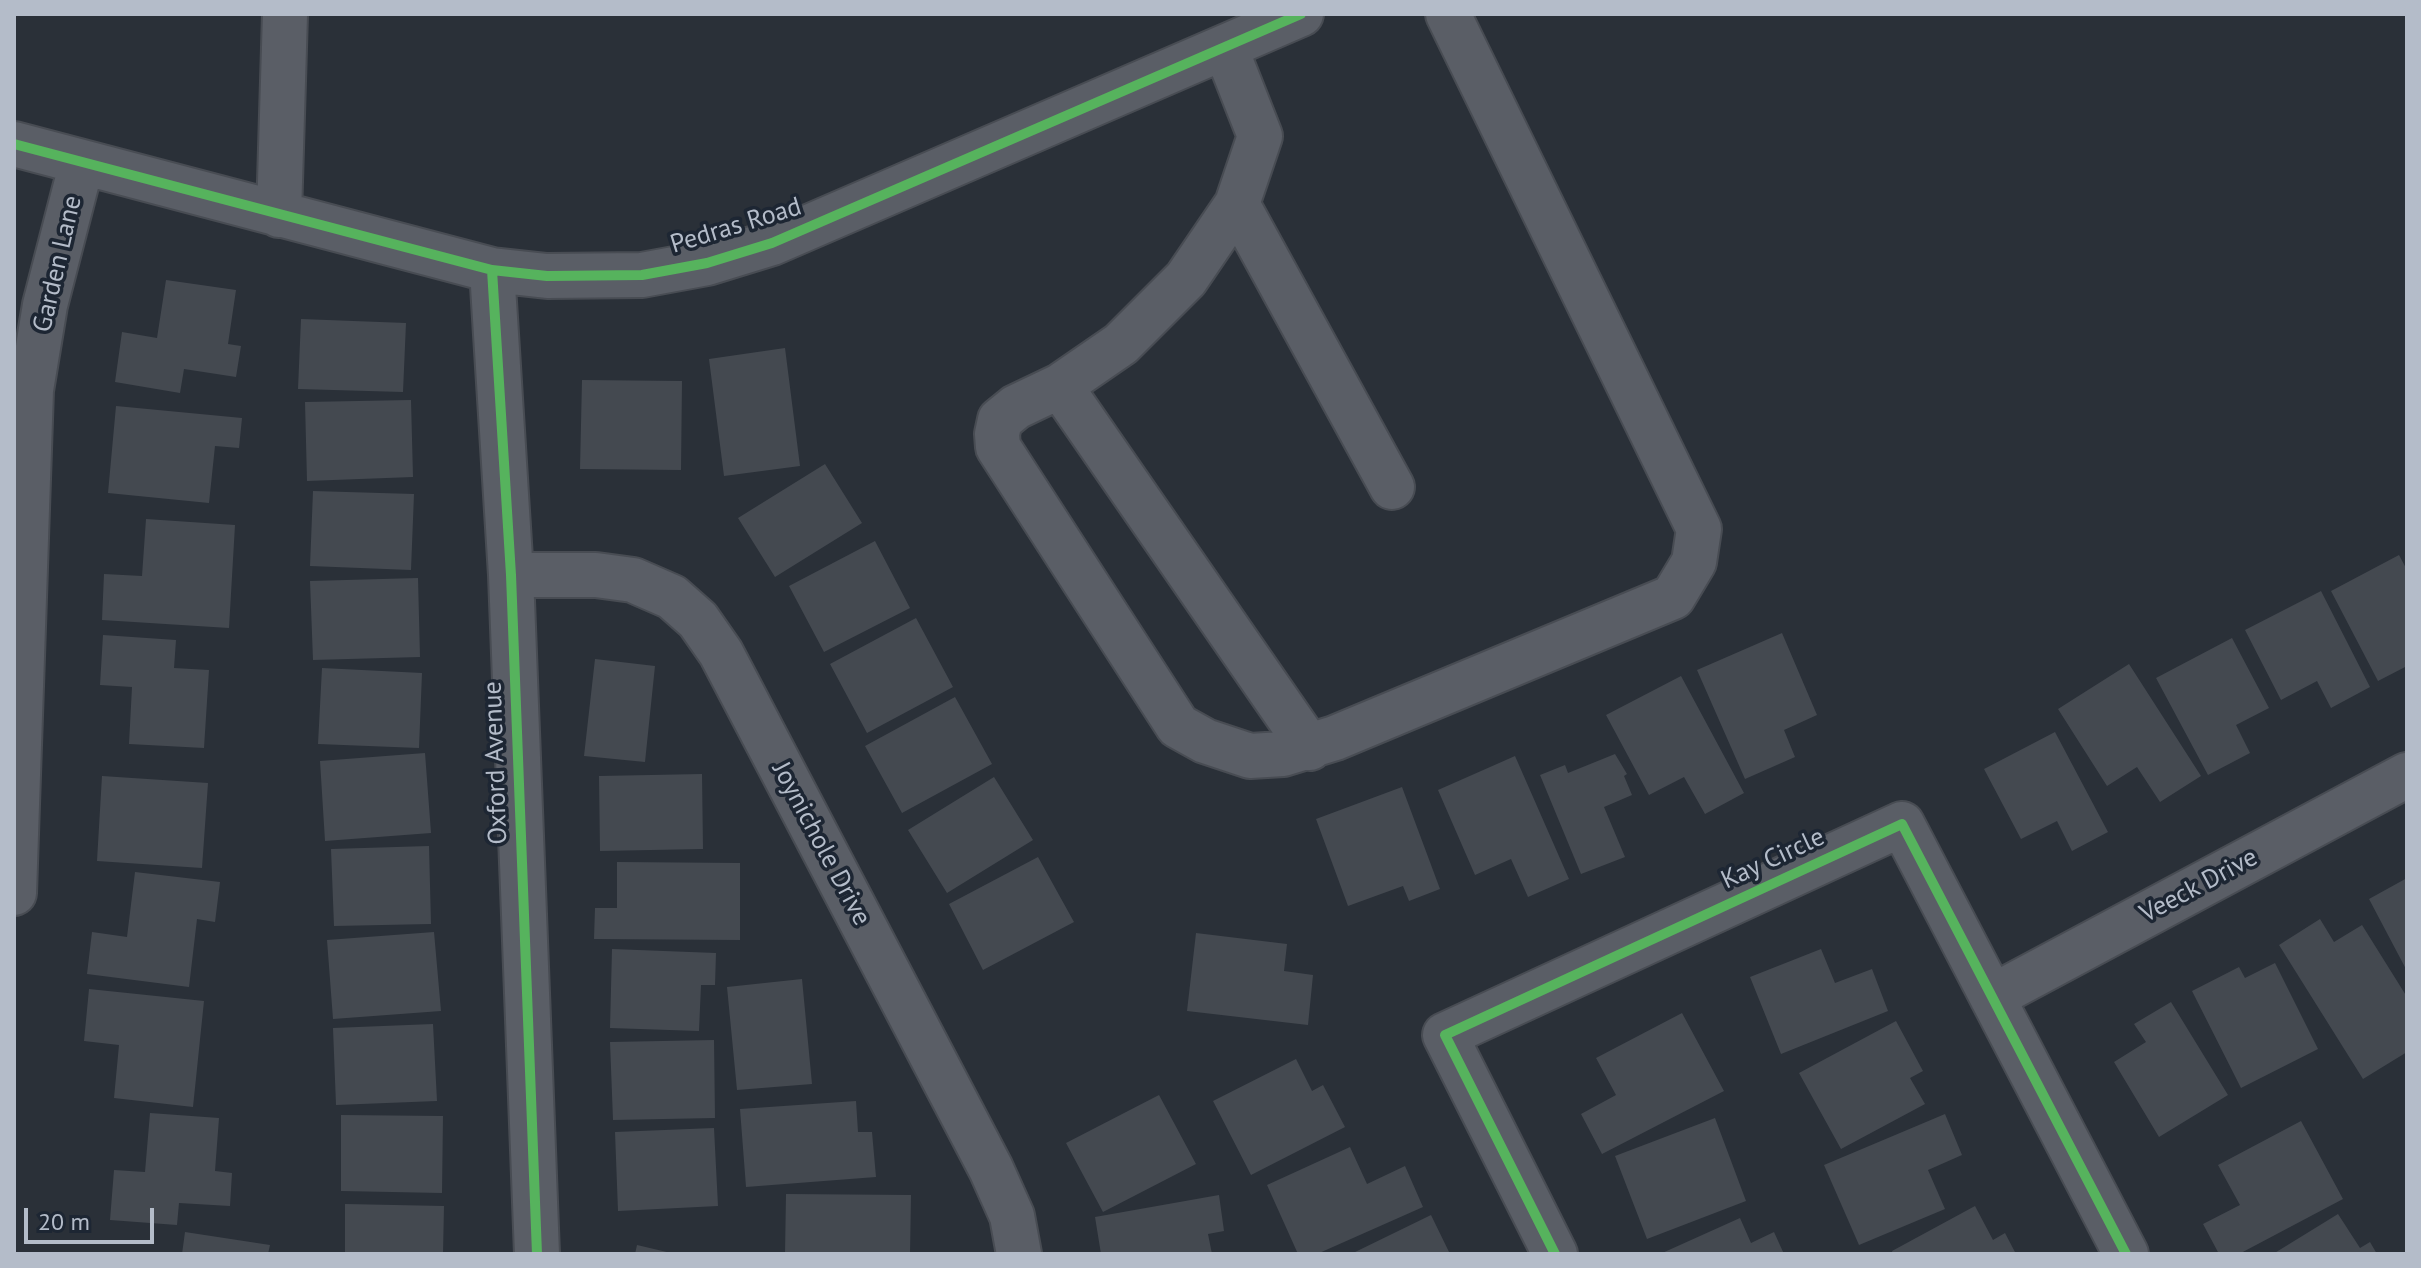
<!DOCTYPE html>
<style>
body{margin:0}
#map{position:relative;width:2421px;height:1268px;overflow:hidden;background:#2a3038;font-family:"PT Sans",sans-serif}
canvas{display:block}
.frame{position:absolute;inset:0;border:16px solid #b4bcc9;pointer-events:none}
.scale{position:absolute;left:24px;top:1208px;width:130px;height:36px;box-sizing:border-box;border:4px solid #b4bcc9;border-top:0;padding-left:10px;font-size:24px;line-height:28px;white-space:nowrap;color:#b4bcc9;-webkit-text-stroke:6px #1d2633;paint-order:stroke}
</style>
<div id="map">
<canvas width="2421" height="1268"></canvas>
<div class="frame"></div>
<div class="scale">20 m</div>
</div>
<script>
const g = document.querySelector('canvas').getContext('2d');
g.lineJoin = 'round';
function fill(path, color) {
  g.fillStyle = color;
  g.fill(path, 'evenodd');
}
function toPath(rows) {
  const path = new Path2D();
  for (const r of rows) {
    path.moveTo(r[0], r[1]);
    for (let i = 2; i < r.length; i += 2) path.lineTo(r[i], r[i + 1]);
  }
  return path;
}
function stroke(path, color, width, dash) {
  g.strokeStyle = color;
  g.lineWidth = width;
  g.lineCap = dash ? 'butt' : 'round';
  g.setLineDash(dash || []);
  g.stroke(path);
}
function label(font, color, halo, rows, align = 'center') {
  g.font = font + ' "PT Sans",sans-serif';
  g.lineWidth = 7;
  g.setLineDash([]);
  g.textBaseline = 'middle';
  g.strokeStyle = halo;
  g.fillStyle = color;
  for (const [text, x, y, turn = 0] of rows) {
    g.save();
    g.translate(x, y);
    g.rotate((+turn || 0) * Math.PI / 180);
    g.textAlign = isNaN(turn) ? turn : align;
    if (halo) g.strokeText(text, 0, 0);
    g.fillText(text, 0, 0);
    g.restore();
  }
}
const building = toPath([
 [166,280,236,290,228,344,241,346,236,377,184,369,180,393,115,382,122,332,157,338],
 [301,319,406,323,403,392,298,389],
 [785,348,800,466,724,476,709,359],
 [582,380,682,381,681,470,580,469],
 [411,400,413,477,307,481,305,402],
 [116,406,242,418,239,448,215,446,209,503,108,493],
 [825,464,862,523,775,577,738,518],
 [313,491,414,494,411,570,310,566],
 [146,519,235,525,229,628,102,620,104,574,142,576],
 [875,541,910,608,824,652,789,586],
 [2399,555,2407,570,2407,666,2378,681,2331,591],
 [418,578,420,657,313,660,310,581],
 [2321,591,2370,687,2331,708,2317,681,2281,700,2245,630],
 [916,618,953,687,867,733,830,664],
 [1782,633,1817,715,1784,730,1795,757,1745,779,1697,670],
 [103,635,176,640,174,668,209,670,204,748,129,744,132,687,100,685],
 [2232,638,2269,708,2236,725,2250,753,2208,775,2156,678],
 [595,659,655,666,645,762,584,756],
 [2129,664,2201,776,2160,802,2137,767,2107,786,2058,709],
 [322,668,422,673,419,748,318,744],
 [1681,676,1744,793,1705,814,1684,777,1649,795,1606,715],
 [955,697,992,764,902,813,865,746],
 [2055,732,2108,832,2072,851,2057,821,2021,839,1984,769],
 [425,753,431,833,325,841,320,761],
 [1615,754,1627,774,1624,776,1632,795,1604,807,1625,857,1581,874,1540,775,1565,765,1568,773],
 [1515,756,1569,879,1528,897,1511,859,1475,875,1438,790],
 [702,774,703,849,600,851,599,776],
 [102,776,208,783,202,868,97,861],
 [994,777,1033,840,947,893,908,830],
 [1402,787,1440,889,1409,901,1403,886,1348,906,1316,819],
 [429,846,431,924,334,926,331,849],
 [1038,857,1074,922,983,970,949,904],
 [617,862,740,863,740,940,594,939,595,908,617,908],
 [135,872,220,882,215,922,197,919,189,987,87,974,92,932,127,937],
 [2407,878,2407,971,2369,899],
 [2320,919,2334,942,2362,925,2407,997,2407,1052,2363,1079,2279,945],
 [434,932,441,1011,333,1019,327,940],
 [1196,933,1287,944,1284,971,1313,975,1308,1025,1187,1011],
 [612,949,716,953,715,985,701,985,699,1031,610,1028],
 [1821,949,1835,983,1872,969,1888,1011,1781,1054,1750,977],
 [2275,963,2318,1049,2241,1088,2192,991,2239,967,2245,978],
 [802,979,812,1084,737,1090,727,987],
 [89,989,204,1001,193,1107,114,1098,119,1045,84,1041],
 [2171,1002,2228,1095,2159,1137,2114,1062,2146,1042,2134,1024],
 [1682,1013,1724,1091,1602,1154,1581,1114,1616,1095,1596,1058],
 [1896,1021,1923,1071,1910,1078,1925,1104,1841,1149,1799,1073],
 [433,1024,437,1101,336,1105,333,1028],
 [714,1040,715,1118,613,1120,610,1042],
 [1296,1059,1312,1091,1323,1085,1345,1127,1251,1175,1213,1101],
 [1159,1095,1196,1164,1103,1212,1066,1143],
 [856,1101,858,1132,872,1132,876,1177,746,1187,740,1109],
 [150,1113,219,1118,215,1171,232,1173,230,1206,179,1203,177,1225,110,1220,114,1170,145,1172],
 [1945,1114,1962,1155,1928,1170,1945,1209,1859,1245,1824,1165],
 [341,1115,443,1116,442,1193,341,1191],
 [1715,1118,1746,1201,1647,1239,1615,1156],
 [2301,1121,2343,1199,2239,1254,2219,1254,2203,1224,2240,1205,2218,1165],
 [714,1128,718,1206,618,1211,615,1132],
 [1350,1147,1367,1184,1405,1166,1423,1207,1317,1254,1298,1254,1267,1185],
 [786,1194,911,1195,910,1254,785,1254],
 [1219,1195,1224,1231,1208,1234,1212,1254,1101,1254,1095,1217],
 [345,1204,444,1206,443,1254,345,1254],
 [1975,1206,1993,1240,2005,1233,2016,1254,1893,1254,1892,1251],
 [2338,1214,2360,1248,2370,1242,2377,1254,2273,1254],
 [1431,1215,1450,1254,1351,1254],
 [1740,1218,1751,1243,1774,1232,1784,1254,1660,1254],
 [185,1232,270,1245,268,1254,182,1254],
 [637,1245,671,1253,671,1254,635,1254]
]);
const minor = toPath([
 [1225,47,1260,136,1237,204,1186,279,1121,344,1060,386,1016,407,1000,420,997,434,998,447,1178,726,1205,741,1250,756,1283,754,1335,738,1673,597,1694,562,1699,529,1448,14],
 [14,144,492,270,547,276,642,275,707,263,772,243,1301,14],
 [1237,204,1392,487],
 [279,215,285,14],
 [492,270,511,575,537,1254],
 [1060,386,1310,748],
 [511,575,596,575,633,580,672,597,698,620,721,653,991,1169,1012,1216,1019,1254],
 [14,893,31,390,45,305,82,162],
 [1992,997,2407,775],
 [1555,1254,1445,1035,1902,824,2126,1254]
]);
const cycleway = toPath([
 [14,144,492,270,547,276,642,275,707,263,772,243,1301,14],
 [492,270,511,575,537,1254],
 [1555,1254,1445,1035,1902,824,2126,1254]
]);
const streetNames = [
 ["Pedras Road",736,226,-17],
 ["Garden Lane",58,264,-77],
 ["Oxford Avenue",496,763,-92],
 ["Joynichole Drive",821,844,62],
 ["Kay Circle",1773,859,-25],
 ["Veeck Drive",2199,886,-28]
];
fill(building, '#444950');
stroke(minor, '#484c53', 48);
stroke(minor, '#5a5e66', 44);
stroke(cycleway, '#56b35d', 10);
label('26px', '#b4bcc9', '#1d2633', streetNames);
</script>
